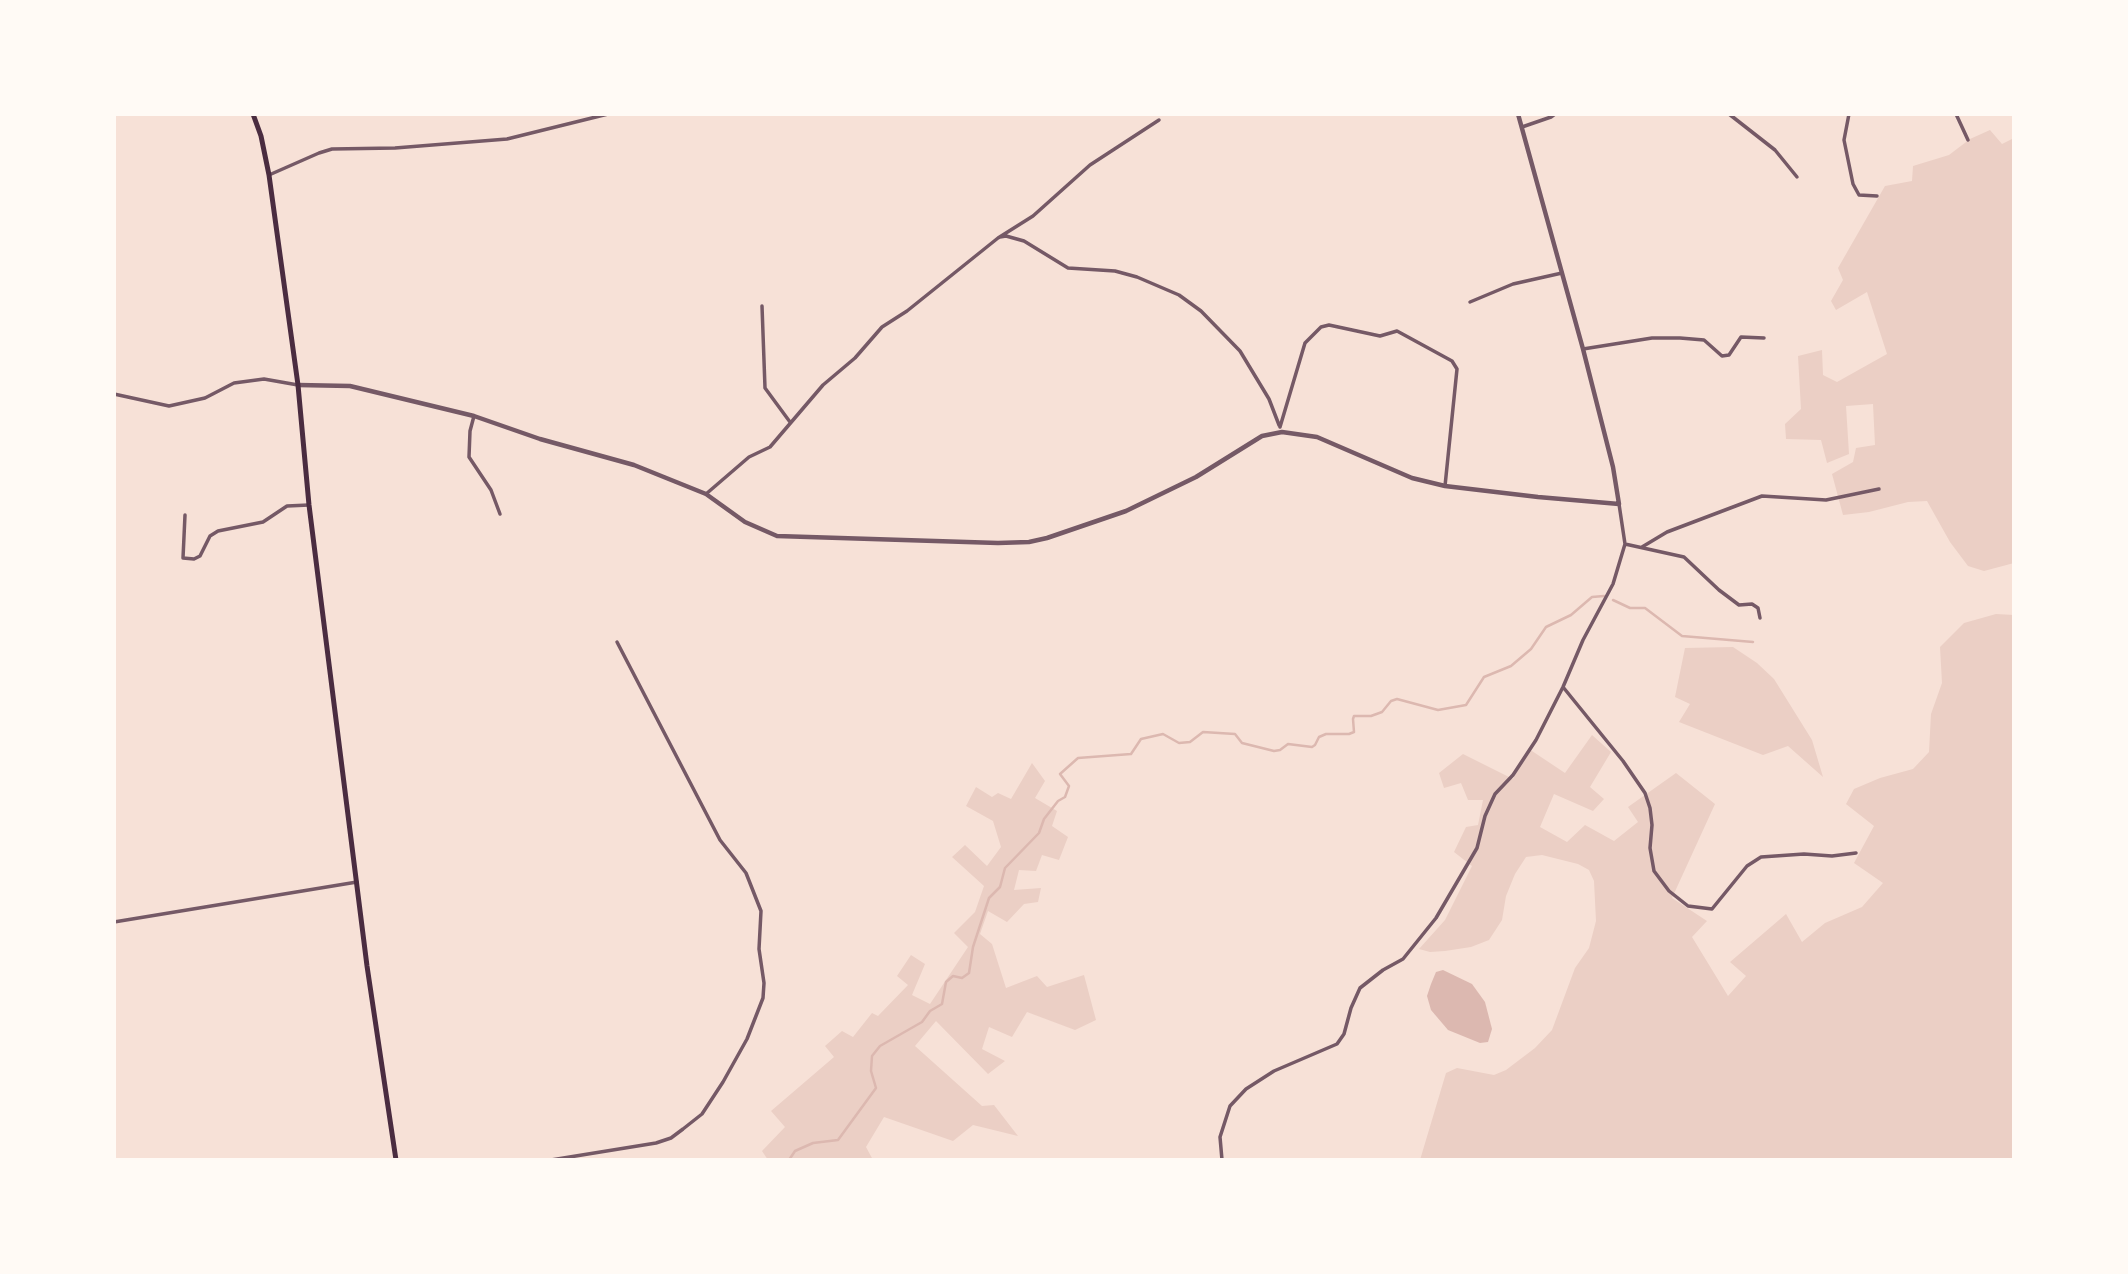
<!DOCTYPE html>
<style>
body{margin:0}
#map{position:relative;width:2128px;height:1274px;overflow:hidden;background:#f7e1d7;font-family:"IBM Plex Sans",sans-serif}
canvas{display:block}
.frame{position:absolute;inset:0;border:116px solid #fffaf5;pointer-events:none}
</style>
<div id="map">
<canvas width="2128" height="1274"></canvas>
<div class="frame"></div>
</div>
<script>
const g = document.querySelector('canvas').getContext('2d');
g.lineJoin = 'round';
function fill(path, color) {
  g.fillStyle = color;
  g.fill(path, 'evenodd');
}
function toPath(rows) {
  const path = new Path2D();
  for (const r of rows) {
    path.moveTo(r[0], r[1]);
    for (let i = 2; i < r.length; i += 2) path.lineTo(r[i], r[i + 1]);
  }
  return path;
}
function stroke(path, color, width, dash) {
  g.strokeStyle = color;
  g.lineWidth = width;
  g.lineCap = dash ? 'butt' : 'round';
  g.setLineDash(dash || []);
  g.stroke(path);
}
const green = toPath([
 [1990,130,2002,144,2014,138,2014,563,1984,571,1968,566,1950,542,1927,501,1908,502,1869,512,1843,515,1832,474,1853,462,1856,448,1875,445,1873,404,1846,406,1849,454,1827,463,1821,440,1786,439,1785,424,1801,409,1798,356,1822,350,1823,375,1837,382,1887,354,1867,292,1836,310,1831,301,1843,280,1838,268,1885,186,1912,181,1913,166,1949,155,1970,139],
 [1996,614,2014,615,2014,1160,1420,1160,1446,1073,1457,1068,1494,1075,1506,1070,1535,1048,1552,1030,1575,968,1589,948,1596,921,1594,881,1589,870,1578,864,1542,855,1526,857,1515,874,1506,896,1502,920,1489,940,1471,947,1445,951,1430,952,1419,949,1445,920,1472,866,1454,852,1466,827,1478,825,1483,800,1468,800,1461,783,1444,788,1439,773,1463,754,1513,779,1529,749,1565,773,1592,735,1611,752,1590,787,1604,799,1593,811,1554,794,1540,827,1567,842,1585,825,1614,841,1638,822,1628,807,1676,773,1715,804,1672,898,1707,921,1692,937,1728,996,1746,976,1730,962,1786,914,1802,942,1825,923,1862,907,1883,883,1854,863,1874,826,1846,804,1854,789,1880,778,1913,769,1929,752,1931,714,1942,683,1940,647,1964,623],
 [1733,647,1757,663,1774,679,1812,740,1823,777,1788,746,1763,755,1679,722,1690,704,1675,697,1685,648],
 [1032,763,1045,781,1035,798,1057,811,1052,826,1068,837,1059,860,1042,855,1036,871,1019,870,1014,890,1041,888,1038,902,1024,904,1007,922,988,911,980,934,992,944,1006,988,1037,976,1047,987,1084,975,1096,1020,1075,1030,1027,1012,1012,1037,989,1027,982,1049,1005,1061,988,1074,936,1021,915,1046,982,1106,994,1105,1018,1136,973,1125,953,1141,884,1117,866,1147,873,1160,768,1160,762,1151,785,1127,771,1111,834,1057,825,1046,842,1031,853,1037,872,1013,878,1016,908,985,897,976,911,955,925,964,912,995,930,1004,968,947,954,933,975,912,984,886,952,857,965,845,987,866,1001,847,993,821,966,806,976,787,992,797,998,793,1011,799]
]);
const water = toPath([
 [1443,970,1472,984,1485,1002,1492,1029,1488,1042,1480,1043,1448,1030,1431,1010,1427,996,1431,984,1436,972]
]);
const stream = toPath([
 [1613,600,1630,608,1645,608,1682,636,1753,642],
 [789,1160,795,1151,813,1143,838,1140,876,1088,871,1071,872,1056,880,1046,922,1022,930,1011,942,1004,946,982,953,976,962,978,969,973,973,947,989,898,1000,887,1005,868,1039,833,1044,819,1058,801,1065,797,1069,786,1060,774,1078,758,1131,754,1141,739,1163,734,1179,743,1190,742,1203,732,1235,734,1242,743,1274,751,1280,750,1288,744,1312,747,1315,745,1319,737,1326,734,1349,734,1354,732,1353,719,1354,716,1371,716,1382,712,1391,701,1397,699,1438,710,1466,705,1484,677,1511,666,1531,649,1546,627,1571,615,1592,597,1604,596]
]);
const minor = toPath([
 [1729,114,1775,150,1797,177],
 [1849,114,1844,140,1853,184,1859,195,1877,196],
 [1956,114,1968,140],
 [1522,127,1551,117,1555,114],
 [269,175,319,153,332,149,395,148,507,139,608,114],
 [1000,237,1006,236,1024,241,1068,268,1115,271,1137,277,1179,295,1201,311,1240,351,1269,399,1279,425],
 [1470,302,1513,284,1562,273],
 [762,306,765,388,790,422],
 [1583,349,1652,338,1680,338,1704,340,1722,356,1729,355,1741,337,1764,338],
 [114,394,169,406,205,398,234,383,264,379,298,385],
 [474,416,470,431,469,457,491,490,500,514],
 [1280,427,1305,343,1321,327,1329,325,1380,336,1397,331,1452,361,1457,369,1445,486],
 [706,494,749,457,770,447,823,385,855,358,882,327,907,311,998,238,1033,216,1090,165,1159,120],
 [185,515,183,558,194,559,200,556,210,536,218,531,263,522,287,506,309,505],
 [1625,544,1684,557,1719,590,1739,605,1752,604,1758,608,1760,618],
 [1642,547,1667,532,1762,496,1826,500,1879,489],
 [1563,687,1623,761,1645,793,1650,808,1652,825,1650,848,1654,871,1669,891,1688,906,1712,909,1747,866,1761,857,1804,854,1832,856,1856,853],
 [114,922,357,882],
 [551,1160,656,1143,671,1138,683,1129,702,1114,723,1082,747,1039,763,998,764,983,759,949,761,911,746,873,720,840,617,642],
 [1222,1160,1220,1137,1230,1106,1246,1089,1274,1071,1337,1044,1344,1034,1351,1008,1360,988,1383,970,1403,959,1436,918,1477,848,1485,816,1495,794,1513,775,1536,740,1563,687,1583,640,1613,584,1625,544,1619,504]
]);
const tertiary = toPath([
 [298,385,350,386,474,416,540,439,634,465,706,494,745,522,777,536,998,543,1029,542,1047,538,1126,511,1196,477,1262,436,1282,432,1317,437,1412,478,1445,486,1538,497,1619,504,1613,467,1583,349,1518,114]
]);
const secondary = toPath([
 [253,114,261,136,269,175,298,385,309,505,367,966,396,1160]
]);
fill(green, '#ebcfc5');
fill(water, '#dcb8b0');
stroke(stream, '#dcb8b0', 2.5);
stroke(minor, '#755966', 3.5);
stroke(tertiary, '#755966', 4.5);
stroke(secondary, '#4a2c40', 5);
</script>
